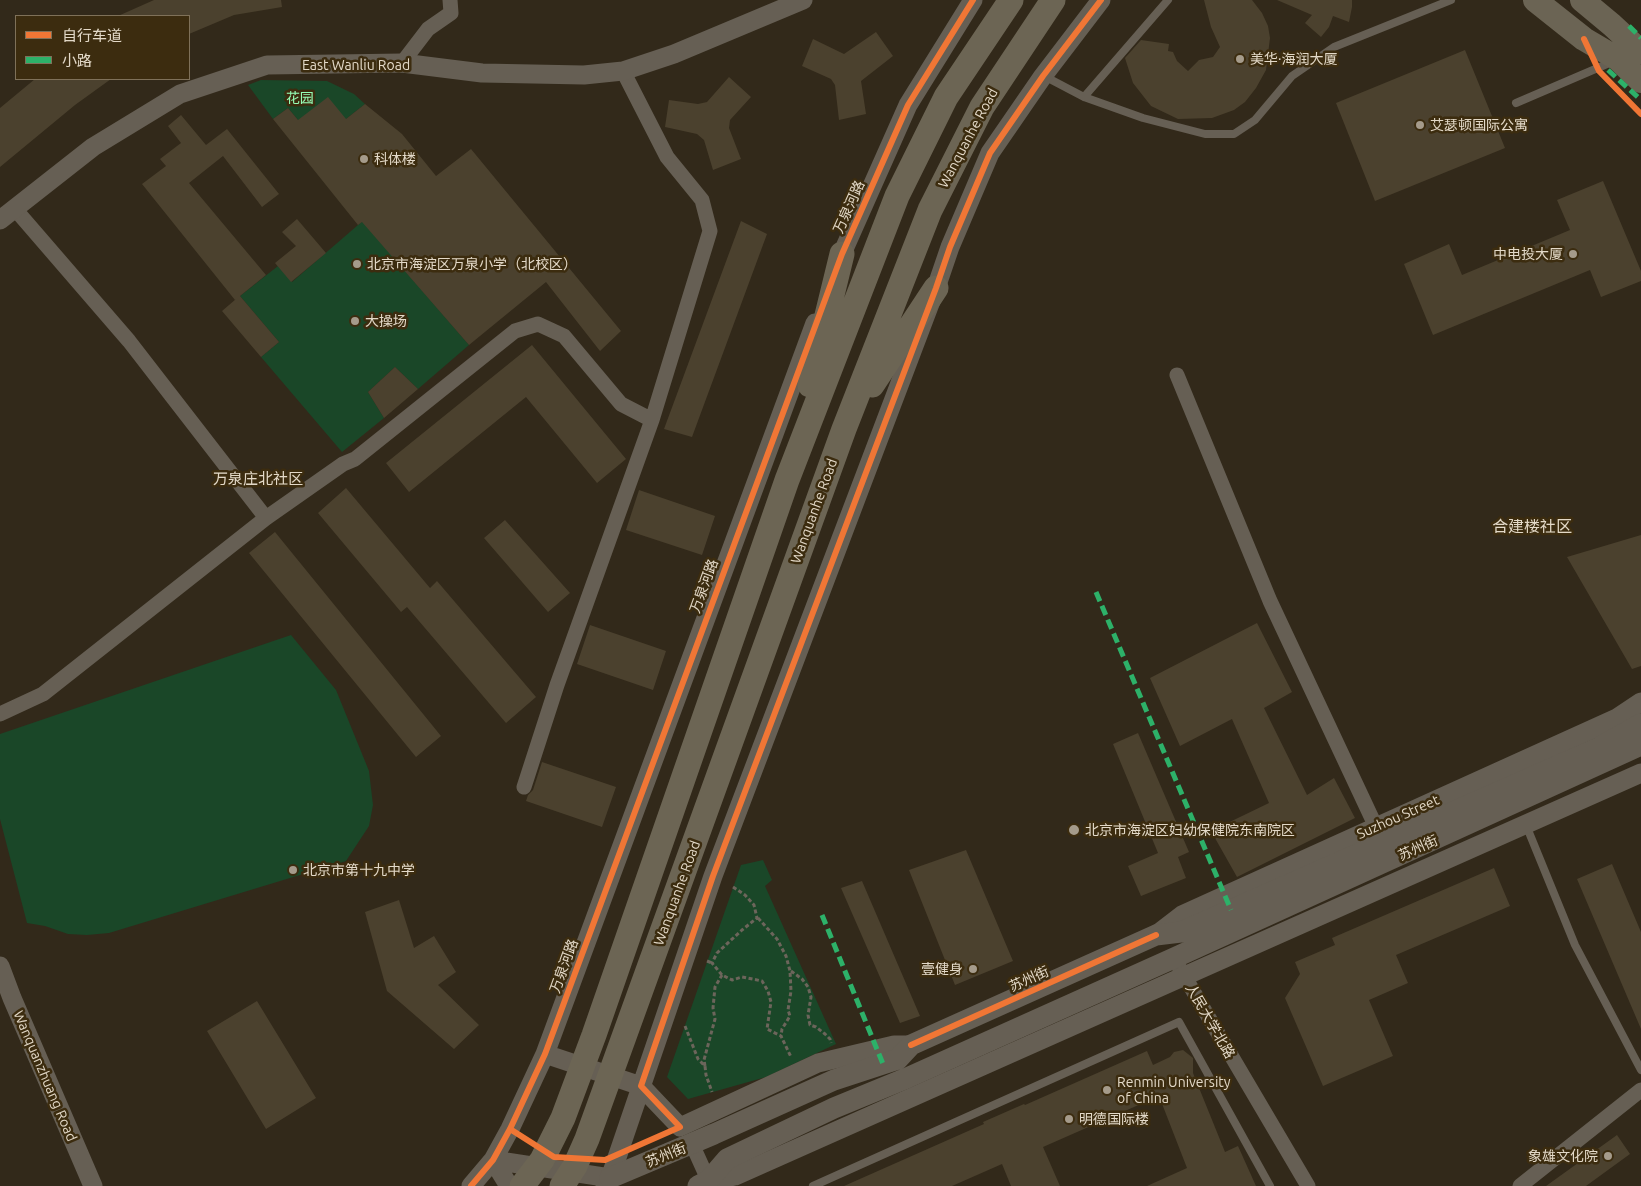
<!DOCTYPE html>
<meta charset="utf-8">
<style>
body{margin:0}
#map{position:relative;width:1641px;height:1186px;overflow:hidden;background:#32291a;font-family:Ubuntu,"Noto Sans SC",sans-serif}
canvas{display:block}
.legend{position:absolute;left:15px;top:15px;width:175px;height:65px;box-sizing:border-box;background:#3c2c0f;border:1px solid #7f7159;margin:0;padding:6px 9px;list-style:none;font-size:15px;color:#e3d9c8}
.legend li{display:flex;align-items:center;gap:10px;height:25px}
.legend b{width:25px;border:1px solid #7f7159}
</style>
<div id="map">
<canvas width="1641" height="1186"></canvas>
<ul class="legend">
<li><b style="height:6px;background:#f07635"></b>自行车道</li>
<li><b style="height:6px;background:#2db169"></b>小路</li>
</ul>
</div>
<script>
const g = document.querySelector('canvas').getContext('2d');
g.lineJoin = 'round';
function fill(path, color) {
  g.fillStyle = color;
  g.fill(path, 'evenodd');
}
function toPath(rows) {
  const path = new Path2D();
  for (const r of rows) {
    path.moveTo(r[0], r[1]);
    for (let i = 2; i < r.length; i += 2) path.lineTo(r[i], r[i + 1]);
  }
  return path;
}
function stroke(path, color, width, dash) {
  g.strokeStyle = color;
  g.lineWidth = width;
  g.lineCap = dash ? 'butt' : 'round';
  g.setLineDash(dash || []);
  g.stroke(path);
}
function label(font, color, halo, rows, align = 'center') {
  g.font = font + ' Ubuntu,"Noto Sans SC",sans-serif';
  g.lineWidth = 5;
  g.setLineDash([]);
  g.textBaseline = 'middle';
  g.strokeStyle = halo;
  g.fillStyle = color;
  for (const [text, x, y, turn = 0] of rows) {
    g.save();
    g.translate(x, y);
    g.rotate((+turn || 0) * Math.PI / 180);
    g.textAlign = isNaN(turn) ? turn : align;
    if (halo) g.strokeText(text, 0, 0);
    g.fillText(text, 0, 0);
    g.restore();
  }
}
const green = toPath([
 [261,80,327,81,354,94,365,104,346,119,298,120,288,108,273,119,248,85],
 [416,178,368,228,469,345,418,389,395,367,368,392,384,418,342,452,261,357,279,342,240,296,278,266,292,282,358,225],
 [291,635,336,690,369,771,373,805,369,826,346,861,109,933,87,935,68,934,45,926,27,923,0,819,0,734],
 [763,860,772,880,765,886,836,1044,766,1077,688,1099,667,1077,741,865]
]);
const building = toPath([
 [154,0,281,0,282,7,234,15,189,34,189,16,118,16],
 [1204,0,1252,0,1262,13,1268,26,1270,38,1266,70,1256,88,1245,102,1234,110,1212,118,1178,119,1151,106,1133,83,1125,58,1141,40,1169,44,1168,51,1173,52,1177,61,1188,71,1199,60,1213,57,1220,47,1211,27],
 [1277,0,1352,0,1352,7,1349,22,1333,16,1329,27,1321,37,1305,23,1312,15],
 [876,32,893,56,861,81,866,114,839,120,835,85,831,79,802,66,813,39,844,54],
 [1465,50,1505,148,1375,201,1336,103],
 [729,77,751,97,730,120,729,128,741,159,713,170,704,140,697,134,665,127,669,100,698,104,707,102],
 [35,79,111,79,75,105,0,167,0,108],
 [328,97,346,119,365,104,402,134,436,176,471,149,621,331,600,351,546,282,469,345,362,222,358,225,273,119,288,108,298,120],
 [181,115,206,145,227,129,279,194,262,207,223,156,189,183,266,275,240,296,279,342,261,357,222,311,236,299,235,300,142,184,166,166,160,159,181,143,168,126],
 [1603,181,1641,271,1641,281,1601,297,1590,270,1433,335,1404,264,1449,244,1462,275,1570,230,1557,200],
 [297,219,326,253,291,282,275,263,296,246,282,232],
 [741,221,767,234,692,437,664,429],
 [532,345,626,459,597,483,526,397,409,492,386,463],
 [395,367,418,389,384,418,368,392],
 [346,488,430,588,437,581,536,697,506,723,407,607,401,612,318,513],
 [639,490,715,516,702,555,626,530],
 [505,520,570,593,548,612,484,538],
 [275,532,441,736,416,757,249,553],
 [1641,535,1641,666,1632,669,1567,557],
 [1257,623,1292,692,1264,708,1307,795,1334,778,1355,818,1237,877,1211,831,1269,803,1232,719,1180,746,1150,678],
 [590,625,666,651,653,690,577,664],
 [1138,733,1189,852,1178,857,1186,878,1141,896,1128,866,1158,853,1113,744],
 [542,762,616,787,602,827,526,801,528,795,533,790],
 [966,850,1013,961,955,985,909,870],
 [1612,864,1641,932,1641,1029,1577,879],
 [1494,868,1510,906,1396,955,1408,983,1369,1000,1393,1056,1323,1086,1285,998,1300,974,1295,962,1335,945,1332,938],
 [862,881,920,1016,900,1023,841,888],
 [399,900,414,948,434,936,456,972,438,985,479,1025,454,1049,387,991,365,912],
 [257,1001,316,1098,266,1129,207,1031],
 [1183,1050,1193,1058,1193,1073,1225,1152,1238,1146,1256,1186,1147,1186,1187,1168,1159,1096,1043,1147,1060,1186,1011,1186,1002,1164,952,1186,844,1186,984,1124,983,1122,1024,1104,1025,1105,1147,1051,1153,1065,1170,1057,1174,1052],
 [1617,1135,1630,1154,1586,1186,1546,1186]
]);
const path = toPath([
 [733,887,745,895,754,905,757,918,742,930,717,953,712,963,722,975,732,980,742,977,762,981,768,991,771,1002,767,1029,781,1036,791,1057],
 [758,918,777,939,786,956,790,971,791,991,788,1010,790,1016,782,1029,781,1036],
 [707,961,712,963],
 [791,971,802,979,808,987,811,997,808,1015,810,1025,816,1027,825,1034,830,1039,831,1043],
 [685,1026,698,1059,705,1066,706,1075,712,1092],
 [705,1066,704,1060,715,1019,713,1008,715,987,722,975]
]);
const service = toPath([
 [1044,76,1084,97,1143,118,1205,134,1234,134,1255,120,1292,76,1334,47,1451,0],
 [1084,97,1168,0],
 [1516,103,1614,61],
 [1526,825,1575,945,1641,1070],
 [813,1186,1179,1022,1270,1186]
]);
const minor = toPath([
 [402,63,428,29,451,13,450,0],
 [15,209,129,341,266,518],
 [1177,375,1270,601,1376,827],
 [0,714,43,694,266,518,343,464,355,459,515,331,538,324,564,336,621,404,652,420],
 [524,787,557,685,652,420,710,231,702,200,667,157,623,71],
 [1179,967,1308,1186],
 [692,1144,711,1186],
 [1520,1186,1641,1090]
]);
const tertiary = toPath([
 [0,220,93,147,180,94,267,65,402,63,482,73,584,75,623,71,674,54,803,0],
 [837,265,908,105,973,0],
 [1156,935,1182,915,1617,718,1641,702],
 [0,966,12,998,93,1186],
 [545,1054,641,1086,680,1127,818,1063,894,1045,911,1045],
 [493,1160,610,1178],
 [493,1160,509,1186],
 [708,1181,735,1176,1641,773],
 [471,1186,493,1160,510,1129,545,1054,815,323],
 [605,1186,610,1178,713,876,936,288,950,247,990,153,1043,76,1101,0]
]);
const secondary = toPath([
 [610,1178,714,1134,834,1080,898,1059,911,1045,1156,935,1181,932,1600,747,1641,724],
 [698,1186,708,1181,727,1159,834,1108,907,1078,1174,958,1641,745]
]);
const primary = toPath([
 [1535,0,1584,39,1618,59,1641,81],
 [1582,0,1612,25,1641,52]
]);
const trunk = toPath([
 [810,385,842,254],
 [872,385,936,288],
 [522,1186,542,1160,563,1118,594,1035,787,480,897,196,946,97,1011,0],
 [562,1186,575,1166,587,1139,844,429,930,210,982,107,1053,0]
]);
const quiet = toPath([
 [1629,26,1641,38],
 [1608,70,1641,100],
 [1096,592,1231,910],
 [822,915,883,1064]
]);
const cycleway = toPath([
 [1584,39,1599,71,1641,114],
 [911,1045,1156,935],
 [510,1129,554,1157,605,1160,680,1127,641,1086,713,876,936,288,950,247,990,153,1043,76,1101,0],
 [471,1186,493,1160,510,1129,545,1054,842,254,908,105,973,0]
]);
const markers = [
 [1240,59,5,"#a59b8b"],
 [1420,125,5,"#a59b8b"],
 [364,159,5,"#a59b8b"],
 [1573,254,5,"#a59b8b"],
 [357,264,5,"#a59b8b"],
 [355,321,5,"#a59b8b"],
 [1074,830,6,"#a59b8b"],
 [293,870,5,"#a59b8b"],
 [973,969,5,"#a59b8b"],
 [1107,1090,5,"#a59b8b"],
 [1069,1119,5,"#a59b8b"],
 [1608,1156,5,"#a59b8b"]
];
const poiNames = [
 ["美华·海润大厦",1250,59],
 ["艾瑟顿国际公寓",1430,125],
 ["科体楼",374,159],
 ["中电投大厦",1563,254,"right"],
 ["北京市海淀区万泉小学（北校区）",367,264],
 ["大操场",365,321],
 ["北京市海淀区妇幼保健院东南院区",1085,830],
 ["北京市第十九中学",303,870],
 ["壹健身",963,969,"right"],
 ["Renmin University",1117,1082],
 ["of China",1117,1098],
 ["明德国际楼",1079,1119],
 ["象雄文化院",1598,1156,"right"]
];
const streetNames = [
 ["East Wanliu Road",356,65],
 ["Wanquanhe Road",968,138,-62],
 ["万泉河路",849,207,-66],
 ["Wanquanhe Road",814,511,-70],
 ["万泉河路",704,586,-70],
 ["Suzhou Street",1398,817,-24],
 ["苏州街",1418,848,-24],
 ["Wanquanhe Road",677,893,-70],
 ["万泉河路",564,966,-70],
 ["苏州街",1029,979,-24],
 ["人民大学北路",1210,1021,60],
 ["Wanquanzhuang Road",45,1076,67],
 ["苏州街",666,1155,-22]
];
const parkNames = [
 ["花园",300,98]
];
const neighbourhoodNames = [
 ["万泉庄北社区",258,479]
];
const quarterNames = [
 ["合建楼社区",1532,527]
];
fill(green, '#1a4728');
fill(building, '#4b412e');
stroke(path, '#6c655b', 3, [4, 2.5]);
stroke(service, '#665f54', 8);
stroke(minor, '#665f54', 15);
stroke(tertiary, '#665f54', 19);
stroke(secondary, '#665f54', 21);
stroke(primary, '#6b6454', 24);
stroke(trunk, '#6c6554', 25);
stroke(quiet, '#2db169', 5, [10, 5]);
stroke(cycleway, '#f07635', 6);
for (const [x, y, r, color] of markers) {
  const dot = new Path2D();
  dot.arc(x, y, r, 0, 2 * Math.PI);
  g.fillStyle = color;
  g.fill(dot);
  stroke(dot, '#3c2c0f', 2);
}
label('14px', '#e3d9c8', '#3c2c0f', poiNames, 'left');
label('14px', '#e3d9c8', '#3c2c0f', streetNames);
label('14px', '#96feb6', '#3c2c0f', parkNames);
label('15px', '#e3d9c8', '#3c2c0f', neighbourhoodNames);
label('16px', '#e3d9c8', '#3c2c0f', quarterNames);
</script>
